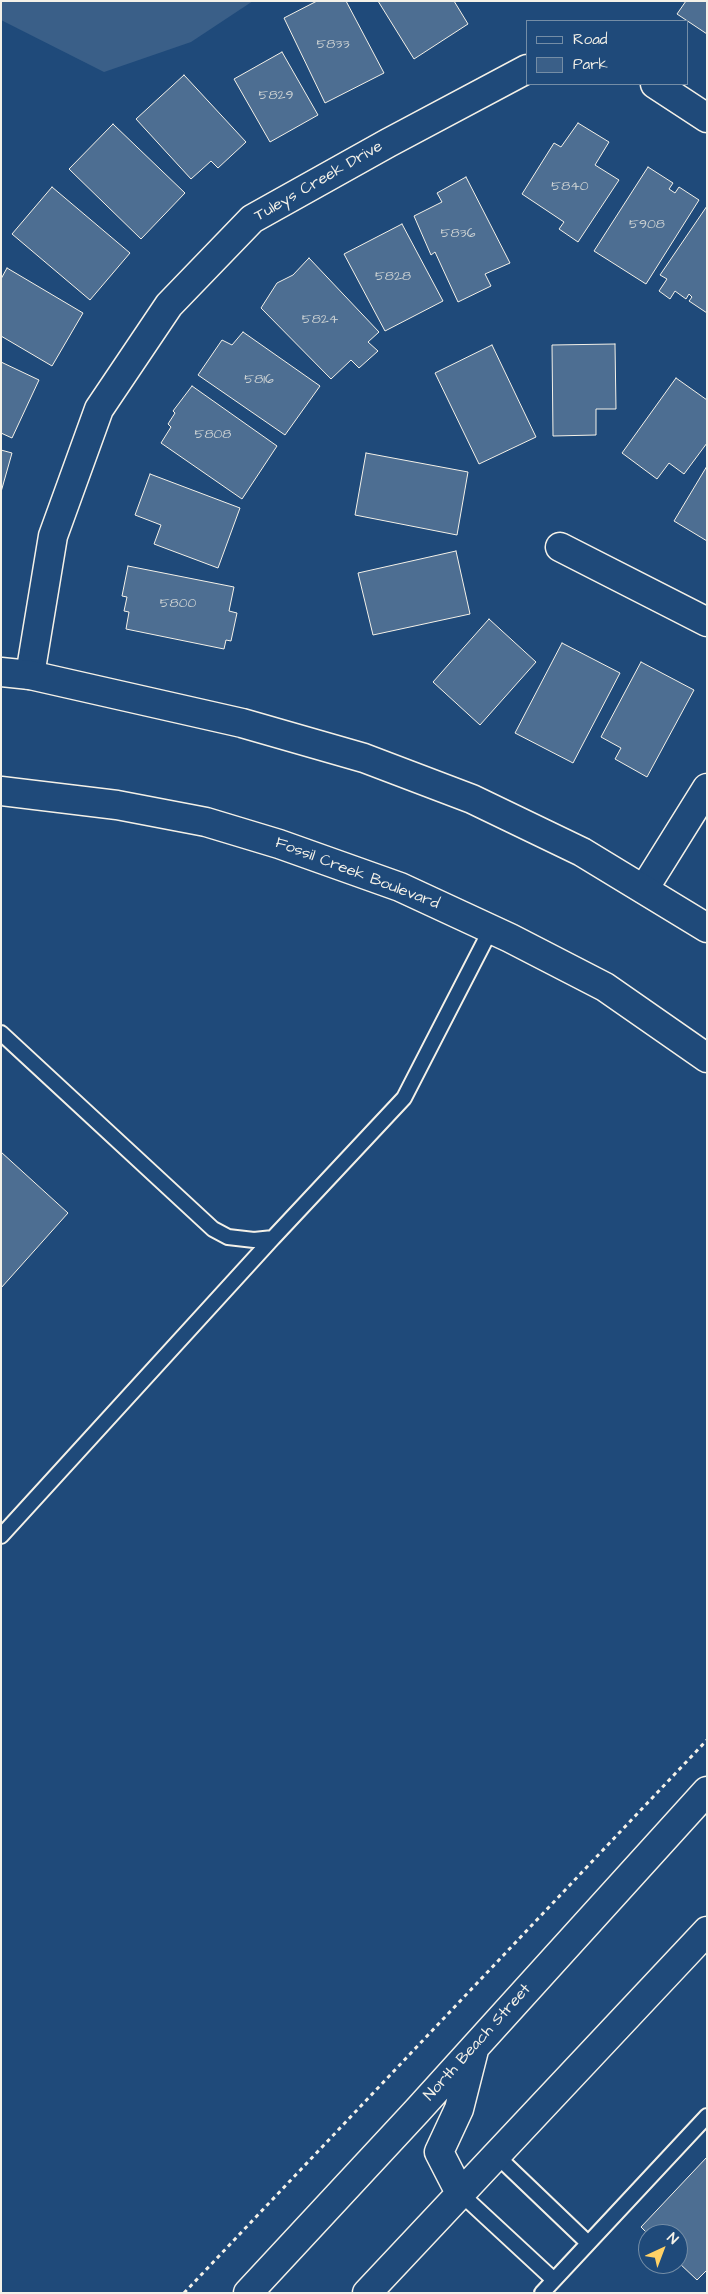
<!DOCTYPE html>
<style>
body{margin:0}
#map{position:relative;width:708px;height:2294px;overflow:hidden;background:#1f4a7a;font-family:"Architects Daughter",sans-serif}
canvas{display:block}
.frame{position:absolute;inset:0;border:2px solid #f4f1e8;pointer-events:none}
.legend{position:absolute;left:526px;top:20px;width:162px;height:65px;box-sizing:border-box;background:#1f4a7a;border:1px solid #748da6;margin:0;padding:6px 9px;list-style:none;font-size:15px;color:#f4f1e8}
.legend li{display:flex;align-items:center;gap:10px;height:25px}
.legend b{width:25px;border:1px solid #748da6}
.north{position:absolute;left:638px;top:2224px;width:50px;height:50px;box-sizing:border-box;background:#1f4a7a;border:1px solid #748da6;border-radius:50%;rotate:43deg;font-size:14px;font-weight:700;line-height:20px;text-align:center;color:#f4f1e8}
.north::after{content:'';display:block;margin:auto;width:18px;height:22px;background:#ffd166;clip-path:polygon(50% 0,100% 100%,50% 72%,0 100%)}
</style>
<div id="map">
<canvas width="708" height="2294"></canvas>
<div class="frame"></div>
<ul class="legend">
<li><b style="height:6px;background:#1f4a7a"></b>Road</li>
<li><b style="height:14px;background:#3a5f88"></b>Park</li>
</ul>
<div class="north">N</div>
</div>
<script>
const g = document.querySelector('canvas').getContext('2d');
g.lineJoin = 'round';
function fill(path, color) {
  g.fillStyle = color;
  g.fill(path, 'evenodd');
}
function toPath(rows) {
  const path = new Path2D();
  for (const r of rows) {
    path.moveTo(r[0], r[1]);
    for (let i = 2; i < r.length; i += 2) path.lineTo(r[i], r[i + 1]);
  }
  return path;
}
function stroke(path, color, width, dash) {
  g.strokeStyle = color;
  g.lineWidth = width;
  g.lineCap = dash ? 'butt' : 'round';
  g.setLineDash(dash || []);
  g.stroke(path);
}
function label(font, color, halo, rows, align = 'center') {
  g.font = font + ' "Architects Daughter",sans-serif';
  g.lineWidth = 5;
  g.setLineDash([]);
  g.textBaseline = 'middle';
  g.strokeStyle = halo;
  g.fillStyle = color;
  for (const [text, x, y, turn = 0] of rows) {
    g.save();
    g.translate(x, y);
    g.rotate((+turn || 0) * Math.PI / 180);
    g.textAlign = isNaN(turn) ? turn : align;
    if (halo) g.strokeText(text, 0, 0);
    g.fillText(text, 0, 0);
    g.restore();
  }
}
const green = toPath([
 [1,1,253,1,191,42,104,72,1,20]
]);
const building = toPath([
 [317,1,346,1,384,73,325,103,284,18,317,1],
 [378,1,454,1,468,24,414,59,378,1],
 [686,1,707,1,707,34,677,14,686,1],
 [282,52,318,115,270,142,234,79,282,52],
 [184,75,246,142,218,168,211,161,191,179,136,119,184,75],
 [578,123,609,142,595,165,619,180,578,242,559,229,564,222,522,194,554,143,561,147,578,123],
 [113,124,185,193,141,239,69,169,113,124],
 [648,167,673,183,669,189,675,193,679,187,699,200,646,284,594,251,648,167],
 [466,177,510,263,485,274,491,286,458,302,435,252,431,255,414,216,442,202,437,193,466,177],
 [52,187,130,253,90,300,12,234,52,187],
 [707,206,707,313,689,301,692,297,689,294,686,299,675,291,670,299,659,291,667,279,660,275,707,206],
 [402,224,443,301,385,331,344,254,402,224],
 [309,258,379,332,368,342,378,351,359,368,351,360,331,379,261,308,277,283,293,275,309,258],
 [7,268,83,313,52,366,1,336,1,279,7,268],
 [243,332,320,386,285,435,198,375,222,340,232,345,243,332],
 [615,344,616,409,596,409,596,435,553,436,552,345,615,344],
 [492,345,536,437,479,464,435,373,492,345],
 [1,362,39,380,12,438,1,433,1,362],
 [676,378,707,400,707,443,684,474,669,463,657,479,622,453,676,378],
 [192,386,277,446,242,499,161,443,171,427,168,424,175,413,173,411,192,386],
 [1,450,12,453,1,492,1,450],
 [366,453,468,472,457,535,355,515,366,453],
 [707,466,707,541,674,521,707,466],
 [150,474,240,508,218,568,154,544,161,525,135,515,150,474],
 [456,551,470,614,373,635,358,573,456,551],
 [128,566,234,587,229,611,237,613,231,641,226,640,224,649,126,629,129,612,124,611,127,597,122,596,128,566],
 [489,619,536,662,480,725,433,682,489,619],
 [562,643,620,673,573,763,515,733,562,643],
 [641,662,694,690,647,777,615,759,621,748,601,737,641,662],
 [1,1152,68,1213,1,1288,1,1152],
 [707,2157,707,2270,697,2280,678,2262,678,2234,648,2234,641,2227,707,2157]
]);
const path = toPath([
 [184,2293,707,1740]
]);
const service = toPath([
 [1,1033,213,1229,228,1237,254,1240,273,1238,404,1098,491,929],
 [1,1536,273,1238],
 [496,2155,588,2243],
 [460,2193,554,2280],
 [542,2293,707,2116]
]);
const minor = toPath([
 [655,84,707,118],
 [560,547,707,622],
 [30,675,53,536,99,409,169,305,252,219,388,143,527,69],
 [644,889,707,788]
]);
const secondary = toPath([
 [1,672,30,675,242,723,364,758,472,799,582,852,707,928],
 [1,791,117,805,206,822,279,844,400,887,510,938,605,987,707,1058],
 [460,2193,439,2152,459,2109,474,2050],
 [248,2293,417,2111,707,1791],
 [367,2293,707,1931]
]);
const numberNames = [
 ["5833",333,45],
 ["5829",276,96],
 ["5840",570,187],
 ["5908",647,225],
 ["5836",458,234],
 ["5828",393,277],
 ["5824",320,320],
 ["5816",259,380],
 ["5808",213,435],
 ["5800",178,604]
];
const streetNames = [
 ["Tuleys Creek Drive",319,182,-30],
 ["Fossil Creek Boulevard",357,874,21],
 ["North Beach Street",478,2043,-48]
];
fill(green, '#3a5f88');
fill(building, '#4d6e92');
stroke(building, '#f4f1e8', 1);
stroke(service, '#f4f1e8', 18);
stroke(minor, '#f4f1e8', 31);
stroke(secondary, '#f4f1e8', 31);
stroke(path, '#f4f1e8', 3, [4, 4]);
stroke(service, '#1f4a7a', 14);
stroke(minor, '#1f4a7a', 28);
stroke(secondary, '#1f4a7a', 28);
label('14px', '#cad0d2', null, numberNames);
label('16px', '#f4f1e8', '#1f4a7a', streetNames);
</script>
